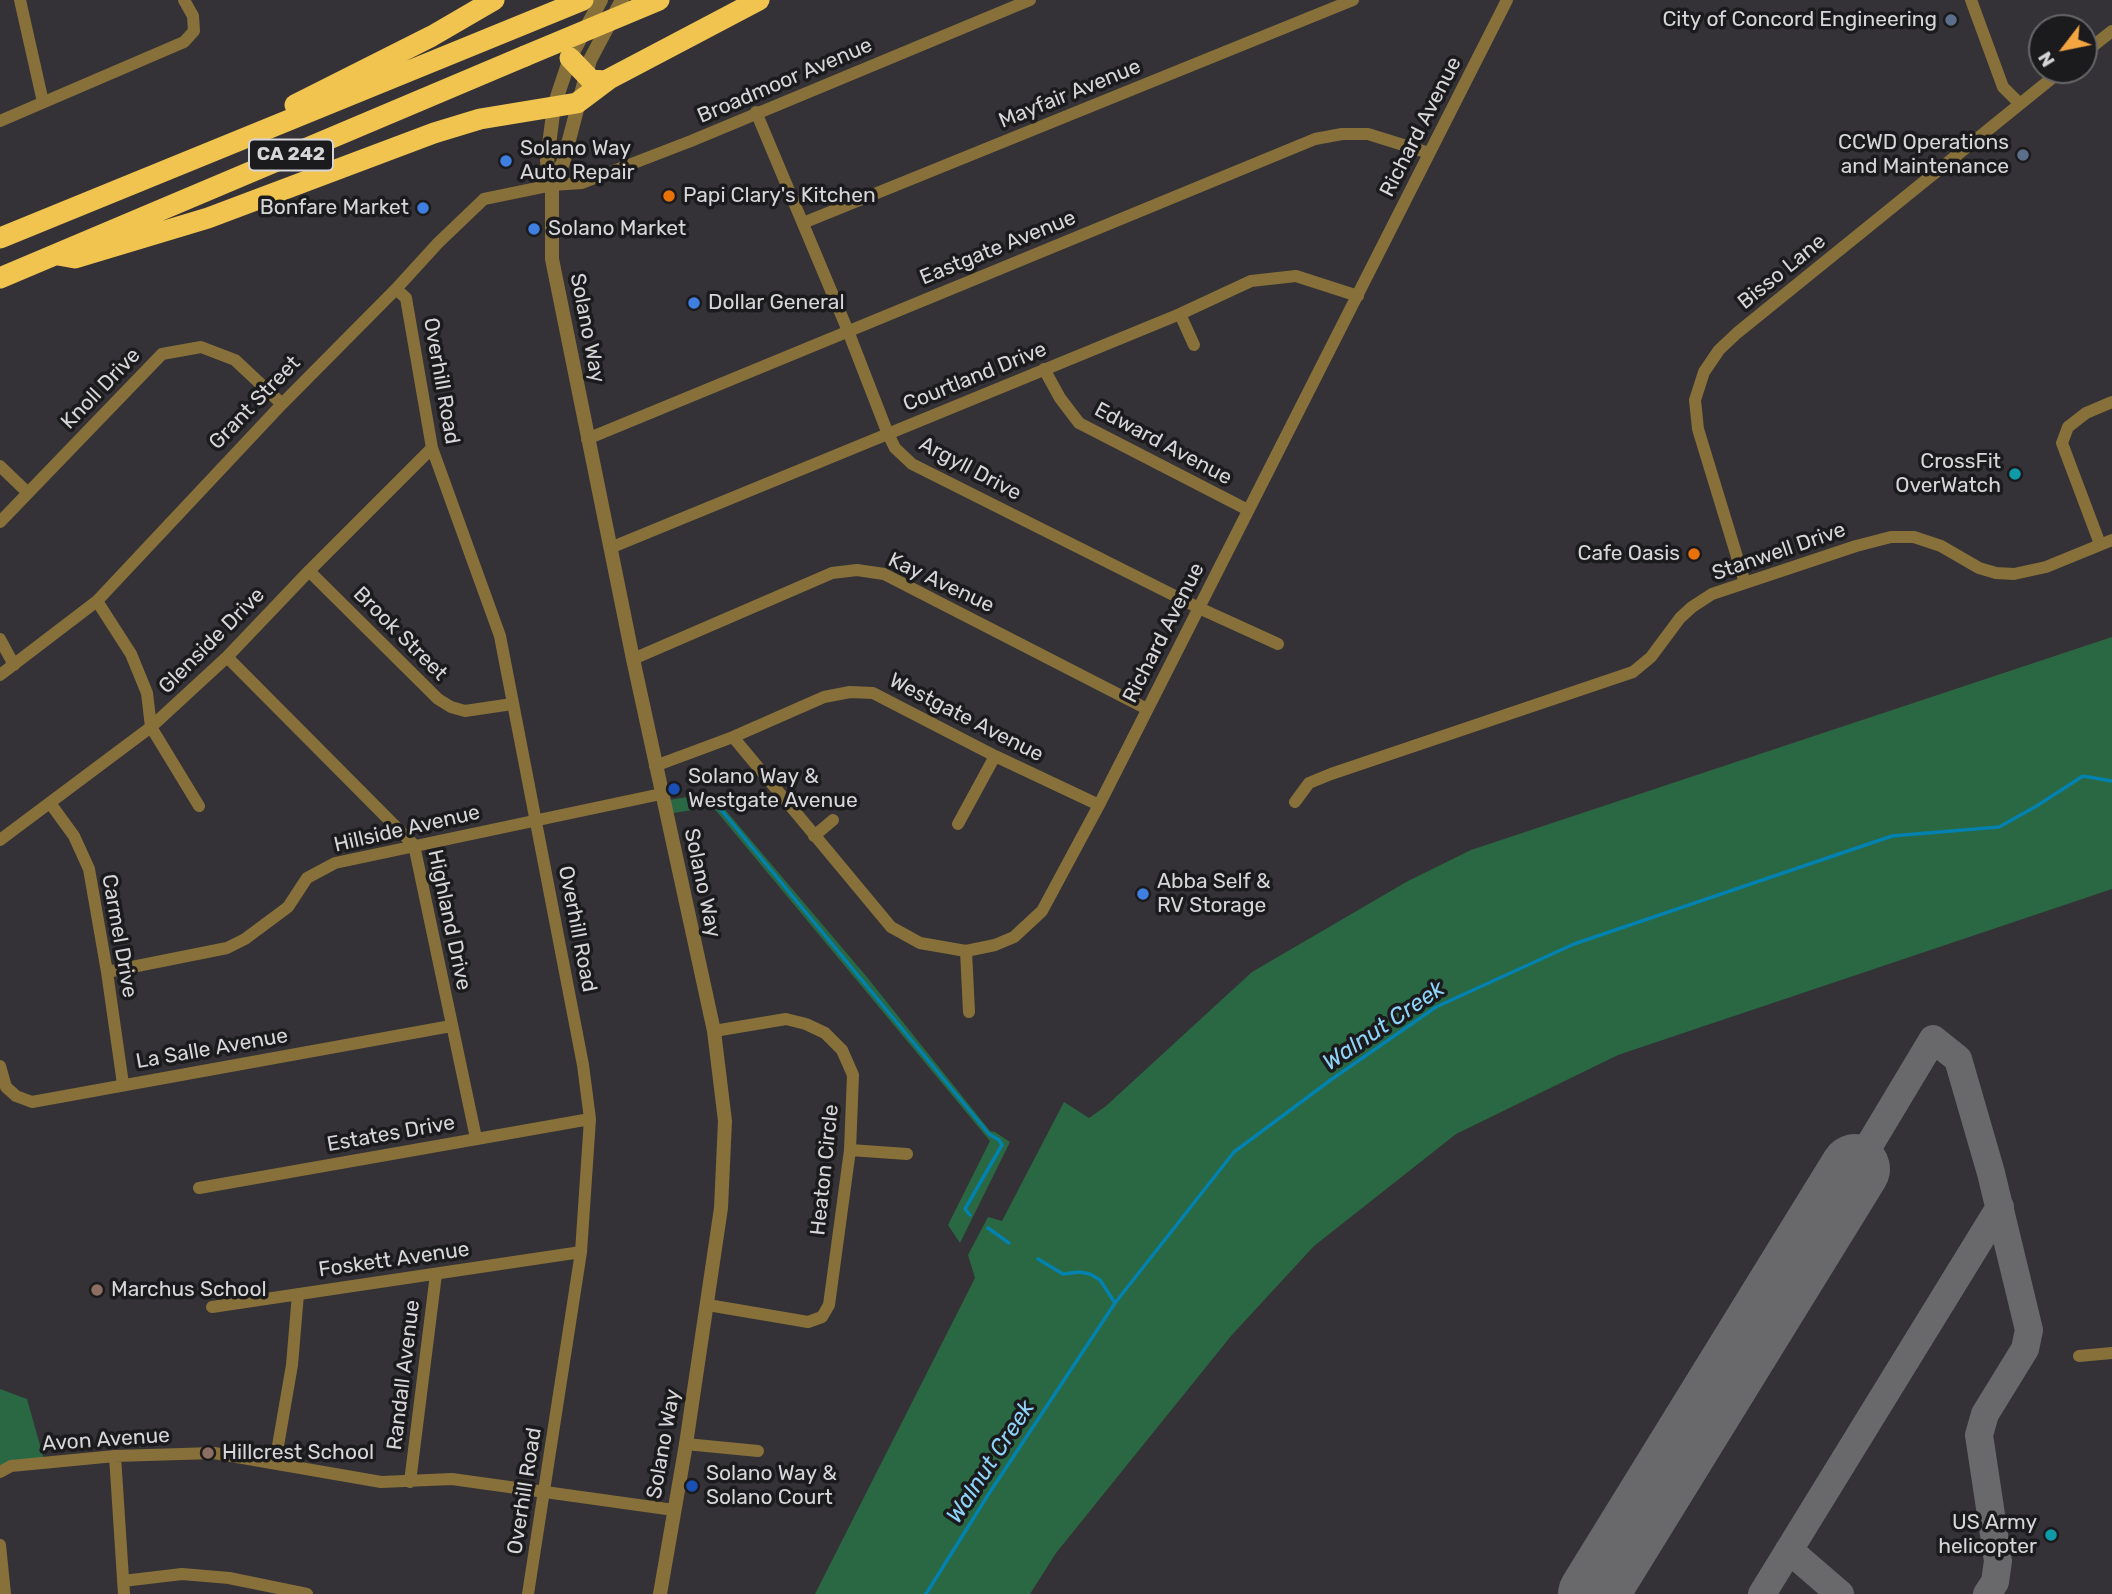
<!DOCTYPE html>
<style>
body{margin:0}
#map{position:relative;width:2112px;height:1594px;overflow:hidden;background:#343236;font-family:Rubik,sans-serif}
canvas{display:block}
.north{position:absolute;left:2028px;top:14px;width:70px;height:70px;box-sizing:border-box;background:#1b1a1c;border:2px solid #666567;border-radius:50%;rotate:238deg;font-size:19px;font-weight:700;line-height:28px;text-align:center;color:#d6d5d8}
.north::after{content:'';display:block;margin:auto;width:24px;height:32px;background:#f2a541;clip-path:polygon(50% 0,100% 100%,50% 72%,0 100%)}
</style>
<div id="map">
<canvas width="2112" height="1594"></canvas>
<div class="north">N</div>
</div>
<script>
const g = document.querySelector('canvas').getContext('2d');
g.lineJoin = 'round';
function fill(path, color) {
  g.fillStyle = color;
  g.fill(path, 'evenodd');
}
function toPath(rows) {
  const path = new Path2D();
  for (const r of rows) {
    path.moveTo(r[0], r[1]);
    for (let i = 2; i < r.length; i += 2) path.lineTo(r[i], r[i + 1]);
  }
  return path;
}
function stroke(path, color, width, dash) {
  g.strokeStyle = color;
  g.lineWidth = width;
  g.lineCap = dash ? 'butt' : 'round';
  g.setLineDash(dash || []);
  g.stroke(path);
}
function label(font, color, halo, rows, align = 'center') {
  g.font = font + ' Rubik,sans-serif';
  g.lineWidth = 7;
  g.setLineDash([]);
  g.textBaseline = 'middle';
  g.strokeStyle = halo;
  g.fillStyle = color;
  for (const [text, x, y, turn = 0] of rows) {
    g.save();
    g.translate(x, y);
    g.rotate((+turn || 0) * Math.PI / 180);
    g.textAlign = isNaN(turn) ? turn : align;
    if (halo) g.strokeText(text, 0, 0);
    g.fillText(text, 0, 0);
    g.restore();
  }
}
const green = toPath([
 [2112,637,2112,889,1618,1055,1456,1134,1314,1246,1231,1336,1056,1553,1030,1594,815,1594,975,1278,968,1255,988,1217,1002,1221,1064,1102,1089,1118,1106,1106,1252,972,1408,881,1471,850],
 [711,793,866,976,990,1131,995,1132,1010,1142,960,1243,948,1225,990,1141,713,807,666,814,663,801],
 [0,1389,27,1399,45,1463,0,1472]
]);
const stream = toPath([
 [689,804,706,800,712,801,723,812,989,1134,999,1140,1002,1145,965,1209,970,1215],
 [988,1228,1009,1243],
 [1038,1259,1063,1274,1079,1272,1090,1274,1100,1280,1115,1303],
 [926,1594,988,1495,1115,1303,1234,1152,1332,1079,1436,1007,1574,944,1892,836,1999,827,2035,807,2083,776,2112,781]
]);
const taxiway = toPath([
 [1855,1169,1933,1039,1958,1059,1991,1173,2029,1330,2025,1349,1985,1414,1979,1435,1998,1561,1995,1582,1987,1594],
 [1789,1550,1840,1594],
 [1762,1594,2000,1207]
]);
const runway = toPath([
 [1593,1594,1855,1169]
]);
const minor = toPath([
 [20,0,43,102],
 [1971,0,2003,87,2020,104],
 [2084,53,2112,31],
 [756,112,848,331,888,434,895,448,912,464,1199,608,1278,644],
 [0,121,184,42,194,31,193,16,184,0],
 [803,223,1353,0],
 [396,289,406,298,432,448,500,636,583,1065,590,1119,581,1252,528,1594],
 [1180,314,1194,345],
 [1044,369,1060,398,1079,423,1248,510],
 [587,439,1315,139,1342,134,1368,134,1429,153],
 [0,466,27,492],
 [0,522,162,354,201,347,235,360,282,404],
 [2100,544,2062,443,2068,427,2086,413,2112,402],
 [610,548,1180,314,1251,281,1296,276,1358,296],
 [309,571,438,699,451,707,465,711,512,704],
 [1745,583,1698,429,1695,400,1704,372,1719,350,1737,333,2062,70],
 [97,601,131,654,147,693,151,727,199,806],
 [0,639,14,665],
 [227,657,414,845,476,1138],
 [633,659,832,573,857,570,884,574,1147,709],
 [0,675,97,601,282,404,396,289,438,243,484,199,552,185,582,183,691,141,1030,0],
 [733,737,891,927,920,943,966,951,995,945,1014,937,1042,911,1099,805,1507,0],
 [655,766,733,737,824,697,850,692,873,693,995,756,1099,805],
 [1295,802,1309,783,1331,774,1633,672,1651,657,1680,618,1692,607,1712,594,1856,546,1891,537,1914,537,1941,546,1979,568,1996,573,2014,574,2046,567,2112,540],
 [50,803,74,836,89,869,107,972,123,1084],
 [958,824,995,756],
 [814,836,833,820],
 [0,840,151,727,227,657,309,571,432,448],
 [966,951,969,1012],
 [107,972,227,948,245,939,288,907,307,878,335,863,661,794],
 [0,1066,6,1087,16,1096,32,1102,451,1026],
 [850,1150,907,1154],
 [199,1188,590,1119],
 [708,1305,808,1322,822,1317,829,1305,850,1150,853,1075,842,1050,825,1033,806,1024,786,1019,714,1031],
 [212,1307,581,1252],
 [2079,1356,2112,1353],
 [686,1444,758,1451],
 [115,1456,124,1594],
 [275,1463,292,1365,298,1294],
 [0,1472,11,1466,115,1456,214,1453,381,1482,452,1479,674,1510],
 [410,1482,436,1274],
 [0,1545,5,1594],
 [123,1581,182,1574,229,1578,307,1594]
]);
const tertiary = toPath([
 [601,0,570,58,554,106,547,161,552,185,552,259,633,659,714,1031,725,1121,721,1208,686,1444,660,1594],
 [552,185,563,163,590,60,622,0]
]);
const motorway = toPath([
 [570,58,591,80,605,81],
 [295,105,432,36,494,0],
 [0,238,583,0],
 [58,255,75,258,208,218,434,133,480,119,577,103,609,79,759,0],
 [0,278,525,56]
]);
const motorwayBridge = toPath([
 [525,56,659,0]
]);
const markers = [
 [1951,20,7,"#5c6f8a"],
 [2023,155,7,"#5c6f8a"],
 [506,161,7,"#3f7fe0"],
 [669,196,7,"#e8710a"],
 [423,208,7,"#3f7fe0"],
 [534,229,7,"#3f7fe0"],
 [694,303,7,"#3f7fe0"],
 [2015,474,7,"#0f9aa8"],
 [1694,554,7,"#e8710a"],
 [674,789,7,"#1a4fb4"],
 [1143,894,7,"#3f7fe0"],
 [97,1290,7,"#8d6e63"],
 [208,1453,7,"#8d6e63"],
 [692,1486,7,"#1a4fb4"],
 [2051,1535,7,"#0f9aa8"]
];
const shields = [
 [291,155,84]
];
const shieldNames = [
 ["CA 242",291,155]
];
const poiNames = [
 ["City of Concord Engineering",1937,20,"right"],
 ["CCWD Operations",2009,143,"right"],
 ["and Maintenance",2009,167,"right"],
 ["Solano Way",520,149],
 ["Auto Repair",520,173],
 ["Papi Clary's Kitchen",683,196],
 ["Bonfare Market",409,208,"right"],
 ["Solano Market",548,229],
 ["Dollar General",708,303],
 ["CrossFit",2001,462,"right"],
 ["OverWatch",2001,486,"right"],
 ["Cafe Oasis",1680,554,"right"],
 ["Solano Way &",688,777],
 ["Westgate Avenue",688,801],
 ["Abba Self &",1157,882],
 ["RV Storage",1157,906],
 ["Marchus School",111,1290],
 ["Hillcrest School",222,1453],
 ["Solano Way &",706,1474],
 ["Solano Court",706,1498],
 ["US Army",2037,1523,"right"],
 ["helicopter",2037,1547,"right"]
];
const streetNames = [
 ["Broadmoor Avenue",785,81,-23],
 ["Mayfair Avenue",1070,94,-22],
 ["Richard Avenue",1421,127,-63],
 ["Eastgate Avenue",998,248,-22],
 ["Bisso Lane",1782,272,-39],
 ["Solano Way",587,328,79],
 ["Courtland Drive",975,377,-22],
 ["Overhill Road",441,381,80],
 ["Knoll Drive",101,389,-46],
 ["Grant Street",255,403,-46],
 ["Edward Avenue",1163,444,28],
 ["Argyll Drive",970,469,28],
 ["Stanwell Drive",1779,552,-19],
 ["Kay Avenue",941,583,25],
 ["Richard Avenue",1164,633,-63],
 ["Brook Street",400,634,45],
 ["Glenside Drive",212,641,-45],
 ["Westgate Avenue",966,718,27],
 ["Hillside Avenue",407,829,-13],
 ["Solano Way",702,883,78],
 ["Highland Drive",449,920,78],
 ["Overhill Road",577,929,79],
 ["Carmel Drive",119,936,80],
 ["La Salle Avenue",212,1049,-10],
 ["Estates Drive",391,1134,-10],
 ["Heaton Circle",825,1170,-84],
 ["Foskett Avenue",394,1260,-8],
 ["Randall Avenue",404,1375,-83],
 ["Avon Avenue",106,1440,-4],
 ["Solano Way",664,1444,-80],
 ["Overhill Road",525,1491,-81]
];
const waterNames = [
 ["Walnut Creek",1384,1026,-34],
 ["Walnut Creek",991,1462,-57]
];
fill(green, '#296843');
stroke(stream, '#0381af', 3.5);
stroke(taxiway, '#69686b', 28);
stroke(runway, '#69686b', 70);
stroke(minor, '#877039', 12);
stroke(tertiary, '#877039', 14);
stroke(motorway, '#f1c450', 21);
stroke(motorwayBridge, '#f1c450', 21);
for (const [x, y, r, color] of markers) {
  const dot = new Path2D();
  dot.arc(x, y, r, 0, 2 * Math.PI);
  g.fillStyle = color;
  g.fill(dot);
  stroke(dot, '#1b1a1c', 2.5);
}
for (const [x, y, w] of shields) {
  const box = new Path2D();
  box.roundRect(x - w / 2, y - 15.5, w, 31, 5);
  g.fillStyle = '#1b1a1c';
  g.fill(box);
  stroke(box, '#d6d5d8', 2);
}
label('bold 19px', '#d6d5d8', null, shieldNames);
label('21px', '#d6d5d8', '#1b1a1c', poiNames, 'left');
label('21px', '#d6d5d8', '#1b1a1c', streetNames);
label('italic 23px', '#8ed4f9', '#1b1a1c', waterNames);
</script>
